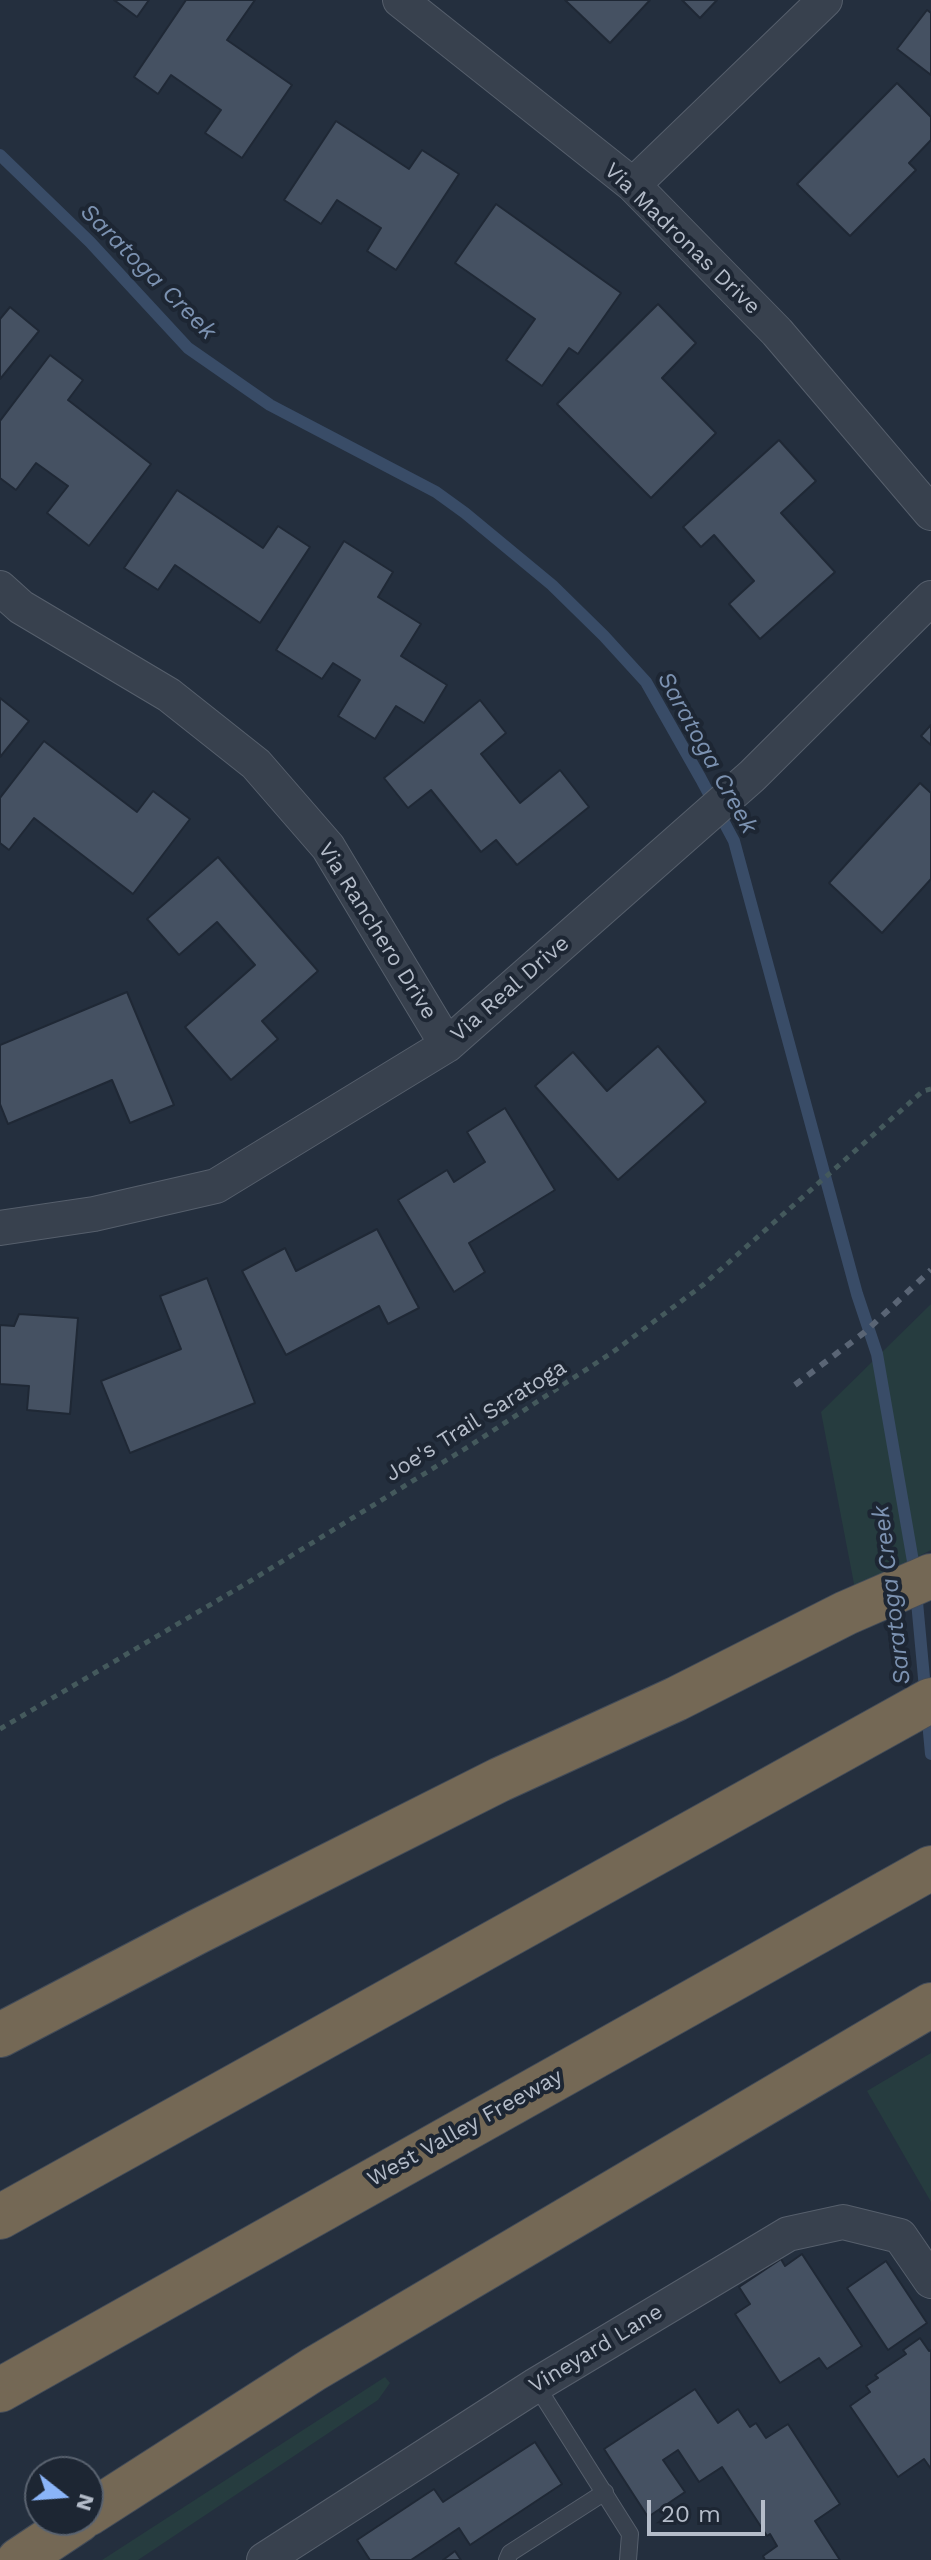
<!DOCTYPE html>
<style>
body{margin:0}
#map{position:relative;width:931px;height:2560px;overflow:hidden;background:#242f3e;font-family:"Work Sans",sans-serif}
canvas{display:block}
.north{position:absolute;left:24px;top:2456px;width:80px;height:80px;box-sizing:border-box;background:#1d2633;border:2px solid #59626f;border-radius:50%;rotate:107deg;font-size:22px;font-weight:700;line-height:32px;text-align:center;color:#b4bcc9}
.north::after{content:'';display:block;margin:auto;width:28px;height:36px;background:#8ab4f8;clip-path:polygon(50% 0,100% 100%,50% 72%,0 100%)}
.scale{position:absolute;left:647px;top:2500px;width:118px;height:36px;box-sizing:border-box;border:4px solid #b4bcc9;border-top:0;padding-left:10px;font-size:24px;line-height:28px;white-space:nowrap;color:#b4bcc9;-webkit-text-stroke:6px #1d2633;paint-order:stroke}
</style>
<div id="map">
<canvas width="931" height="2560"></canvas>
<div class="north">N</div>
<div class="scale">20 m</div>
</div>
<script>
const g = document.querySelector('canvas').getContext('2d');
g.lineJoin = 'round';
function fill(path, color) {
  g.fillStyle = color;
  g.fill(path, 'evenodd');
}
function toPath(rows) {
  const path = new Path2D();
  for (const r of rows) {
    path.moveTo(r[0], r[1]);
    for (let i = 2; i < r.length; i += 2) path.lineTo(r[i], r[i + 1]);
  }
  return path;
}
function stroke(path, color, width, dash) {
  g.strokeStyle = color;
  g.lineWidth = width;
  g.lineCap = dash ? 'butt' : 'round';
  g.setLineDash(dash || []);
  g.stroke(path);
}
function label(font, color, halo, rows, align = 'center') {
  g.font = font + ' "Work Sans",sans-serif';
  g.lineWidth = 8;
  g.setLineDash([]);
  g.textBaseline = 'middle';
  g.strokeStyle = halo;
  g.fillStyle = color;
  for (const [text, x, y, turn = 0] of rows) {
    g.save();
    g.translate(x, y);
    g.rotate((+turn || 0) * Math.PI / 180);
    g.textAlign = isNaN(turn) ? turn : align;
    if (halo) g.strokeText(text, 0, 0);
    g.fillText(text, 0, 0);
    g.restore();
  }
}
const green = toPath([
 [931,1304,931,1550,855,1589,821,1412],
 [931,2053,931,2202,867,2091],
 [385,2377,390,2383,378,2400,138,2560,102,2560]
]);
const stream = toPath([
 [0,155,90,242,188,348,270,405,436,492,465,513,552,585,604,636,646,682,701,779,734,841,857,1294,877,1354,915,1573],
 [916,1591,931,1754]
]);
const building = toPath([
 [114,0,149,0,137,17,114,0],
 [186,0,255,0,227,40,292,85,242,158,205,133,221,110,171,75,158,94,134,77,186,0],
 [565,0,650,0,610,43,565,0],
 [682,0,717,0,700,18,682,0],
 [927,10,931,13,931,75,897,49,927,10],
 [897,83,931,117,931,140,909,163,916,170,850,236,797,184,897,83],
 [336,121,409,169,422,150,459,174,396,270,367,251,381,228,337,200,321,224,284,200,336,121],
 [496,204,621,293,578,354,569,348,542,386,506,360,535,319,455,263,496,204],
 [658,304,696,343,662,378,716,433,651,498,557,404,658,304],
 [10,307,39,331,0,379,0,319,10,307],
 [50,355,83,380,68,400,151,464,89,546,47,513,68,486,36,463,16,490,0,478,0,421,50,355],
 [779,440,816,481,781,513,835,572,760,639,729,604,754,581,714,535,701,547,683,527,779,440],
 [177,490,263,548,278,526,310,547,260,623,175,565,158,590,124,568,177,490],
 [344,541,393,572,378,597,421,624,401,656,447,685,424,723,396,706,375,739,338,716,360,680,333,663,322,679,276,650,344,541],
 [0,698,29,721,0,757,0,698],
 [480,700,506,733,481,754,520,803,560,770,589,807,517,865,496,840,481,852,431,790,408,808,384,778,480,700],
 [931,725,931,745,921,736,931,725],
 [44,741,137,812,153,791,190,819,133,894,34,818,9,850,0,843,0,798,44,741],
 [920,783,931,793,931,879,882,933,829,883,920,783],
 [218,857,318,971,262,1021,278,1039,231,1080,185,1027,255,965,217,922,179,955,147,919,218,857],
 [127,992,174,1105,130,1123,112,1080,8,1124,0,1104,0,1045,127,992],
 [658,1046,706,1102,618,1180,535,1086,573,1052,607,1091,658,1046],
 [505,1108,555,1190,469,1243,485,1272,454,1292,398,1200,447,1170,454,1182,485,1162,467,1132,505,1108],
 [377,1229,419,1308,388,1324,379,1306,286,1355,242,1271,285,1248,296,1271,377,1229],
 [207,1278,255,1403,130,1453,101,1381,181,1349,160,1296,207,1278],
 [19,1314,78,1318,70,1414,27,1410,29,1386,0,1384,0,1325,14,1326,19,1314],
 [802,2254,862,2346,827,2369,819,2358,780,2383,735,2314,750,2304,739,2287,781,2259,785,2266,802,2254],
 [886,2261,927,2323,888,2350,847,2288,886,2261],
 [920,2338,929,2351,931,2350,931,2469,924,2459,898,2477,850,2406,870,2392,866,2386,878,2378,875,2375,906,2354,903,2350,920,2338],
 [695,2389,718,2423,738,2409,750,2427,756,2423,766,2438,788,2424,840,2504,815,2521,840,2560,765,2560,763,2556,777,2546,770,2534,767,2536,722,2467,699,2482,678,2450,663,2460,685,2492,648,2517,604,2449,695,2389],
 [535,2442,562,2484,470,2545,459,2528,411,2560,370,2560,357,2540,434,2489,443,2502,535,2442],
 [455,2551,461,2560,443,2560,455,2551]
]);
const path = toPath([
 [0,1729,247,1583,471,1445,613,1352,703,1285,923,1091,931,1089]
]);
const lane = toPath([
 [536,2385,630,2534,628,2560],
 [507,2560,510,2553,605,2492]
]);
const street = toPath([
 [400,0,633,185,777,332,931,513],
 [633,185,825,0],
 [0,588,21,607,169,695,256,764,328,847,447,1045],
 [0,1228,94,1214,216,1186,447,1045,752,776,931,598],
 [264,2560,536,2385,788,2234,843,2222,900,2236,931,2281]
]);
const highway = toPath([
 [0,2035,197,1932,499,1780,676,1699,846,1613,931,1576],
 [0,2217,931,1700],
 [0,2390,931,1868],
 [88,2514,314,2369,931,2005],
 [19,2560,79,2520]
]);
const rail = toPath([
 [795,1385,865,1332,931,1270]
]);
const streetNames = [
 ["Via Madronas Drive",682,239,44],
 ["Via Ranchero Drive",377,931,58],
 ["Via Real Drive",510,989,-41],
 ["Joe's Trail Saratoga",476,1421,-32],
 ["West Valley Freeway",465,2128,-29],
 ["Vineyard Lane",596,2349,-31]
];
const waterNames = [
 ["Saratoga Creek",148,272,45],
 ["Saratoga Creek",707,753,61],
 ["Saratoga Creek",892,1595,-97]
];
fill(green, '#263c3f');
stroke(stream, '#394c67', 12);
fill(building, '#455162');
stroke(building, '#1f2835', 2);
stroke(lane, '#565f6c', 18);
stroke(street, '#565f6c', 36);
stroke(highway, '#434c59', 46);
stroke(path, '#44595c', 5, [6, 6]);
stroke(lane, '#38414e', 16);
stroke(street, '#38414e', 34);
stroke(highway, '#746855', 44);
stroke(rail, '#5a6575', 6, [8, 8]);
label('22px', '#b4bcc9', '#1d2633', streetNames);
label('italic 24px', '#7c92b1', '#1d2633', waterNames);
</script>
